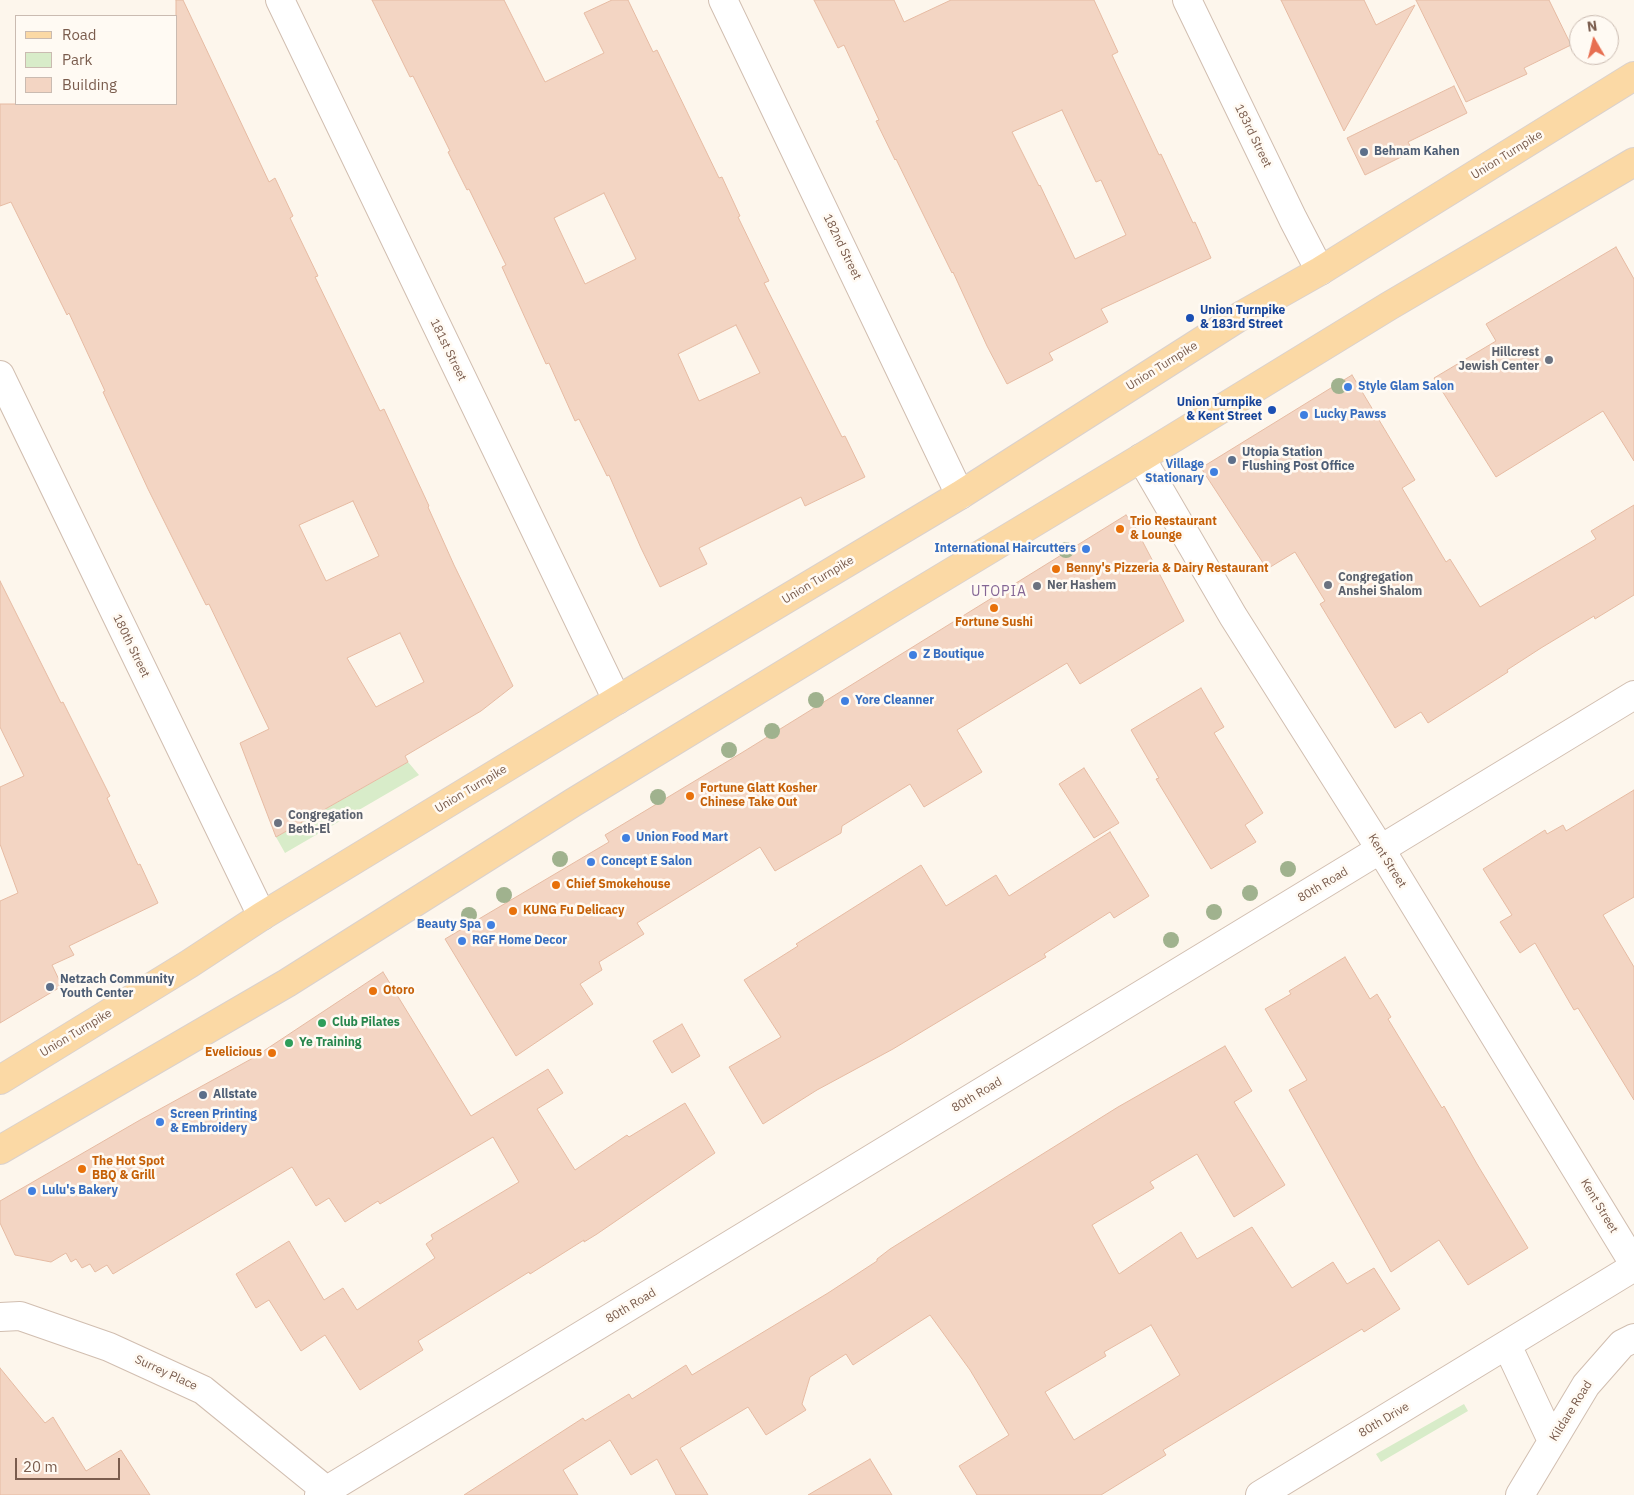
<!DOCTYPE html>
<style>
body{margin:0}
#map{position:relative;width:1634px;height:1495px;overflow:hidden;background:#fdf6ec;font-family:"IBM Plex Sans",sans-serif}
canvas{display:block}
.legend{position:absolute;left:15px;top:15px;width:162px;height:90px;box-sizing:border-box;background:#fffaf3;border:1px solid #cabbb1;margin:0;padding:6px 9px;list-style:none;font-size:15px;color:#7a5c4d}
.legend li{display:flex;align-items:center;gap:10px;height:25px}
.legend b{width:25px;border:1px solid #cabbb1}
.north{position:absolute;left:1569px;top:15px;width:50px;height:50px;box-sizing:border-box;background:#fffaf3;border:1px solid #cabbb1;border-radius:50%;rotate:352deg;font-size:14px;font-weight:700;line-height:20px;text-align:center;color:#7a5c4d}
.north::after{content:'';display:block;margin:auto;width:18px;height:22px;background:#e76f51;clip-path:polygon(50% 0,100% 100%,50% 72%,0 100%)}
.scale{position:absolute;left:15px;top:1458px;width:105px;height:22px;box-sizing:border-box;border:2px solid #7a5c4d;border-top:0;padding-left:6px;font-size:15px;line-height:18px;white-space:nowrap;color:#7a5c4d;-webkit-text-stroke:4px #fffaf3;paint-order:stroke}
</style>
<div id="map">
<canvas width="1634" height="1495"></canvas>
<ul class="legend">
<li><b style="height:6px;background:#fbd9a5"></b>Road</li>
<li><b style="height:14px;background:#d8ecc9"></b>Park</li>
<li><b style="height:14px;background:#f3d5c3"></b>Building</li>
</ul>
<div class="north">N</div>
<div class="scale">20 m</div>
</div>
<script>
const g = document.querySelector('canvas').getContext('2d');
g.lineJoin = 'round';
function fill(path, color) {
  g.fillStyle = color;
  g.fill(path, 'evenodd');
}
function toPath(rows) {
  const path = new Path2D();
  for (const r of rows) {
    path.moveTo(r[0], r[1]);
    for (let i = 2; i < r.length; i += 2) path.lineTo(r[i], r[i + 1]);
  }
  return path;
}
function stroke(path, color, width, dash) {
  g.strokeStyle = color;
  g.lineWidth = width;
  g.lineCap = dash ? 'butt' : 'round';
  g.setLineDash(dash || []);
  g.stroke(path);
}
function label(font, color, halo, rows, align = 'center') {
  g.font = font + ' "IBM Plex Sans",sans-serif';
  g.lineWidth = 5;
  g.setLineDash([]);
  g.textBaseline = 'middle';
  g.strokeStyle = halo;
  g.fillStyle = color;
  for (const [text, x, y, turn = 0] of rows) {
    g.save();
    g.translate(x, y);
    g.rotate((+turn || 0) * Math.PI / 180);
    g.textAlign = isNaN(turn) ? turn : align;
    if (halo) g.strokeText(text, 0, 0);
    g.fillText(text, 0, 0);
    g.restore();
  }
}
const green = toPath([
 [408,762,419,775,285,853,276,837],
 [1464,1404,1468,1411,1381,1462,1376,1454]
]);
const building = toPath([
 [176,0,183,0,269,182,275,178,293,216,290,218,318,276,315,277,380,411,384,409,429,506,428,507,454,565,513,686,481,711,405,756,408,762,276,837,240,743,269,729,209,604,206,605,148,489,103,392,105,391,69,313,67,315,11,202,0,206,0,104,176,104,176,0],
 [353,501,379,556,326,581,299,525,353,501],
 [400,633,424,682,376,707,347,658,400,633],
 [372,0,504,0,545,82,604,53,584,13,612,0,628,0,653,52,657,50,719,178,722,177,740,216,738,217,769,281,764,283,842,437,845,436,865,477,805,506,801,497,699,548,707,564,660,587,641,548,609,475,607,476,579,419,575,421,549,363,546,364,502,267,506,265,469,189,467,190,448,152,450,151,413,76,410,77,372,0],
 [604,193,636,259,585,284,554,218,604,193],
 [736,325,760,373,699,401,678,354,736,325],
 [814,0,894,0,904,22,951,0,1094,0,1118,52,1112,55,1159,155,1161,154,1193,223,1195,222,1211,258,1101,309,1108,322,1049,353,1053,360,1007,384,987,346,953,272,952,273,896,159,895,160,876,121,879,120,844,45,838,48,814,0],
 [1062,110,1096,182,1101,180,1126,235,1075,259,1040,185,1039,186,1012,132,1062,110],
 [1281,0,1364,0,1376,25,1415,5,1344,131,1281,0],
 [1416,0,1549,0,1571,45,1524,68,1527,74,1466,102,1416,0],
 [1454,86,1467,113,1408,142,1413,151,1365,175,1347,138,1454,86],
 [1616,247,1634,279,1634,461,1603,411,1496,477,1434,378,1496,341,1486,324,1616,247],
 [1352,375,1415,480,1402,488,1446,562,1450,559,1480,607,1596,539,1591,531,1634,505,1634,595,1595,619,1594,616,1541,648,1507,670,1508,672,1428,723,1421,712,1395,728,1320,604,1325,601,1295,552,1267,569,1201,468,1352,375],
 [1126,515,1134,525,1184,621,1080,684,1067,663,957,730,982,772,924,807,910,784,842,826,841,833,775,871,760,847,637,923,644,934,599,962,602,970,580,984,593,1004,516,1056,445,939,609,842,605,835,743,752,1126,515],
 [0,581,61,703,63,702,110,796,107,798,138,865,140,864,158,903,69,946,74,955,52,965,62,986,0,1023,0,901,18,893,0,844,0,787,24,776,0,727,0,581],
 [1201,688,1224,727,1214,733,1263,813,1245,825,1256,842,1211,869,1156,779,1159,778,1131,730,1201,688],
 [1084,768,1119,823,1094,838,1059,784,1084,768],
 [1634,790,1634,897,1603,915,1634,967,1634,1100,1578,1008,1574,1010,1535,943,1520,953,1500,922,1512,915,1483,869,1545,830,1547,834,1563,825,1566,831,1634,790],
 [1110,832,1149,896,1114,918,1110,912,1044,954,1046,957,893,1049,817,1090,763,1124,729,1067,781,1037,744,980,798,946,796,944,921,865,946,906,996,875,1009,896,1110,832],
 [1345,957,1370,999,1377,994,1391,1017,1388,1019,1442,1108,1444,1106,1477,1164,1528,1248,1468,1285,1439,1240,1391,1272,1289,1090,1307,1080,1265,1009,1291,994,1289,991,1345,957],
 [383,972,471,1116,548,1069,563,1093,537,1109,575,1170,627,1135,629,1137,685,1103,715,1153,597,1234,584,1242,584,1240,530,1274,529,1272,418,1341,423,1350,360,1390,325,1335,301,1351,269,1300,256,1308,236,1274,289,1241,324,1300,343,1288,357,1310,435,1258,426,1244,433,1239,431,1235,519,1182,493,1137,380,1204,378,1201,345,1222,329,1198,316,1206,292,1167,113,1274,107,1265,95,1272,90,1264,82,1268,76,1259,71,1262,66,1253,51,1262,15,1255,0,1223,0,1201,140,1120,253,1058,383,972],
 [682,1024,700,1056,672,1073,653,1041,682,1024],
 [1225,1046,1252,1091,1234,1102,1285,1185,1234,1217,1197,1154,1150,1182,1154,1188,1092,1225,1119,1274,1181,1232,1197,1259,1252,1227,1292,1288,1333,1262,1347,1284,1374,1268,1400,1309,1364,1332,1362,1329,1163,1450,1166,1455,1101,1495,977,1495,959,1466,1009,1435,970,1370,930,1315,853,1365,846,1354,810,1377,802,1404,806,1410,766,1435,748,1407,680,1448,708,1495,676,1495,657,1459,631,1475,610,1440,563,1470,578,1495,464,1495,583,1418,585,1421,629,1394,632,1399,686,1365,692,1375,828,1293,877,1261,877,1259,890,1249,1118,1107,1225,1046],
 [1151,1325,1180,1375,1074,1440,1045,1392,1106,1356,1104,1352,1151,1325],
 [0,1368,45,1423,53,1417,86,1471,121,1450,150,1495,0,1495,0,1368],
 [870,1459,892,1495,808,1495,870,1459]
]);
const minor = toPath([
 [280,0,617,700],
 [723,0,960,495],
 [1187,0,1293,219,1320,271],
 [0,375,262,916],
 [1141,458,1233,616,1381,850,1634,1264],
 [0,1317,20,1316,109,1347,203,1390,332,1495],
 [1507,1345,1552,1441],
 [319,1495,1634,695],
 [1260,1495,1634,1267],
 [1520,1495,1586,1385,1622,1344,1634,1338]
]);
const major = toPath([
 [0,1080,189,964,262,916,617,700,960,495,1244,314,1320,271,1634,76],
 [0,1150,287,983,574,802,902,602,1141,458,1389,306,1634,162]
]);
const trees = [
 [1339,386],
 [1066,550],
 [816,700],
 [772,731],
 [729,750],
 [658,797],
 [560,859],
 [1288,869],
 [1250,893],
 [504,895],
 [1214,912],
 [469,915],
 [1171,940]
];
const markers = [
 [1364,152,5,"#5c6f8a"],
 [1190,318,5,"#1a4fb4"],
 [1549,360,5,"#6b7280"],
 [1348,387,5,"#3f7fe0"],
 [1272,410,5,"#1a4fb4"],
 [1304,415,5,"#3f7fe0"],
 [1232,460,5,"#5c6f8a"],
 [1214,472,5,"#3f7fe0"],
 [1120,529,5,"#e8710a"],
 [1086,549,5,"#3f7fe0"],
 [1056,569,5,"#e8710a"],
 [1328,585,5,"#6b7280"],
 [1037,586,5,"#6b7280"],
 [994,608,5,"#e8710a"],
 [913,655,5,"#3f7fe0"],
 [845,701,5,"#3f7fe0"],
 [690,796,5,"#e8710a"],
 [278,823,5,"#6b7280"],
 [626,838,5,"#3f7fe0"],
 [591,862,5,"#3f7fe0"],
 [556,885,5,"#e8710a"],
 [513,911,5,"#e8710a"],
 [491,925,5,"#3f7fe0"],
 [462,941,5,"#3f7fe0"],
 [50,987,5,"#5c6f8a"],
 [373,991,5,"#e8710a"],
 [322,1023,5,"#2e9e5b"],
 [289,1043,5,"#2e9e5b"],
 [272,1053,5,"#e8710a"],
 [203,1095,5,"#5c6f8a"],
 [160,1122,5,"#3f7fe0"],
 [82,1169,5,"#e8710a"],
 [32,1191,5,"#3f7fe0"]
];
const streetNames = [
 ["183rd Street",1253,136,64],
 ["Union Turnpike",1507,155,-32],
 ["182nd Street",842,247,64],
 ["181st Street",448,350,64],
 ["Union Turnpike",1162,366,-32],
 ["Union Turnpike",818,580,-31],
 ["180th Street",131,646,64],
 ["Union Turnpike",471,789,-31],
 ["Kent Street",1387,861,58],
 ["80th Road",1323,885,-31],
 ["Union Turnpike",76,1033,-31],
 ["80th Road",977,1095,-31],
 ["Kent Street",1599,1206,59],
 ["80th Road",631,1306,-31],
 ["Surrey Place",166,1373,25],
 ["Kildare Road",1571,1411,-58],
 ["80th Drive",1384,1420,-31]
];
const serviceNames = [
 ["Behnam Kahen",1374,152],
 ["Utopia Station",1242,453],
 ["Flushing Post Office",1242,467],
 ["Netzach Community",60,980],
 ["Youth Center",60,994],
 ["Allstate",213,1095]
];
const transitNames = [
 ["Union Turnpike",1200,311],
 ["& 183rd Street",1200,325],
 ["Union Turnpike",1262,403,"right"],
 ["& Kent Street",1262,417,"right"]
];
const worshipNames = [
 ["Hillcrest",1539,353,"right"],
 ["Jewish Center",1539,367,"right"],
 ["Congregation",1338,578],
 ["Anshei Shalom",1338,592],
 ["Ner Hashem",1047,586],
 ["Congregation",288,816],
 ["Beth-El",288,830]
];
const shopNames = [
 ["Style Glam Salon",1358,387],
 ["Lucky Pawss",1314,415],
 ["Village",1204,465,"right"],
 ["Stationary",1204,479,"right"],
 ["International Haircutters",1076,549,"right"],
 ["Z Boutique",923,655],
 ["Yore Cleanner",855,701],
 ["Union Food Mart",636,838],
 ["Concept E Salon",601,862],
 ["Beauty Spa",481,925,"right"],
 ["RGF Home Decor",472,941],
 ["Screen Printing",170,1115],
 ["& Embroidery",170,1129],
 ["Lulu's Bakery",42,1191]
];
const foodNames = [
 ["Trio Restaurant",1130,522],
 ["& Lounge",1130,536],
 ["Benny's Pizzeria & Dairy Restaurant",1066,569],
 ["Fortune Sushi",994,623,"center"],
 ["Fortune Glatt Kosher",700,789],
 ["Chinese Take Out",700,803],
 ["Chief Smokehouse",566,885],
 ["KUNG Fu Delicacy",523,911],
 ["Otoro",383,991],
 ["Evelicious",262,1053,"right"],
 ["The Hot Spot",92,1162],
 ["BBQ & Grill",92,1176]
];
const leisureNames = [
 ["Club Pilates",332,1023],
 ["Ye Training",299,1043]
];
const neighbourhoodNames = [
 ["UTOPIA",999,592]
];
fill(green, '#d8ecc9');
fill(building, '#f3d5c3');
stroke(building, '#e6bba3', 1);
stroke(minor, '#d1beb0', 30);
stroke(major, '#dad1cd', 30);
stroke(minor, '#fff', 28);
stroke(major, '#fbd9a5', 28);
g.fillStyle = '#a0b28e';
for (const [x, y] of trees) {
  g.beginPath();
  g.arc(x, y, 8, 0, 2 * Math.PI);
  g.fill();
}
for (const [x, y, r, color] of markers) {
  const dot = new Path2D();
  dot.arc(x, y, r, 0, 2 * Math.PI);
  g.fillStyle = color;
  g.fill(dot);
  stroke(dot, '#fffaf3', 2);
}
label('12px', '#7a5c4d', '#fffaf3', streetNames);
label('bold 12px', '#4e5e75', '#fffaf3', serviceNames, 'left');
label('bold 12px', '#164399', '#fffaf3', transitNames, 'left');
label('bold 12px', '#5b616d', '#fffaf3', worshipNames, 'left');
label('bold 12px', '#366cbe', '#fffaf3', shopNames, 'left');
label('bold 12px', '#c56008', '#fffaf3', foodNames, 'left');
label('bold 12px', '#27864d', '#fffaf3', leisureNames, 'left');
g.letterSpacing = '1px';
label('14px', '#846695', '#fffaf3', neighbourhoodNames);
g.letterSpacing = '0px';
</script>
